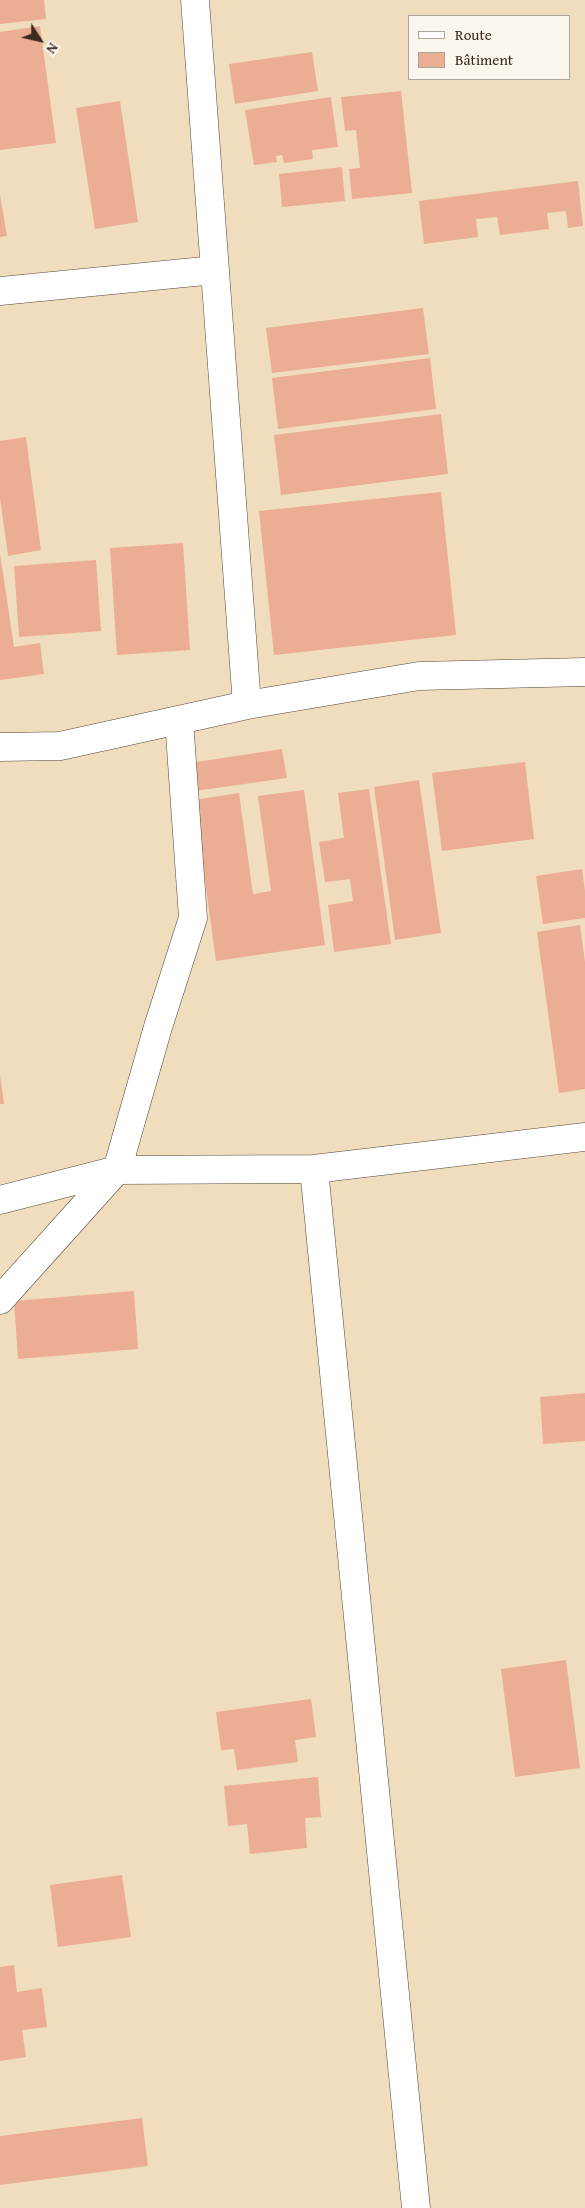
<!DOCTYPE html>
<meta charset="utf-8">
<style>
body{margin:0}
#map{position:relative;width:585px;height:2208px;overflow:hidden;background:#f0ddbd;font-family:"Gentium Book Plus",serif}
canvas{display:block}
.legend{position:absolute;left:408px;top:15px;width:162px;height:65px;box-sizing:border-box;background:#fbf7ec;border:1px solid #aea59a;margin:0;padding:6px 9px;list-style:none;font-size:15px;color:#3b2a1e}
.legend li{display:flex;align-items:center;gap:10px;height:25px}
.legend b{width:25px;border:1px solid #aea59a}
.north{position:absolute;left:15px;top:15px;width:50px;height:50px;-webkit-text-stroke:4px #fbf7ec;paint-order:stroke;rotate:125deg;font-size:14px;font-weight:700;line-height:20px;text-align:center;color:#3b2a1e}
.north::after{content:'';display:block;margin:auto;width:18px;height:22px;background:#3b2a1e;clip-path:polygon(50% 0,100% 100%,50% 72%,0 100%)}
</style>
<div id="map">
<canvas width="585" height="2208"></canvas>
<ul class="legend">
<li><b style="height:6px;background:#fff"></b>Route</li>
<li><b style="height:14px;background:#ebae95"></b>Bâtiment</li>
</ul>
<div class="north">N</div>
</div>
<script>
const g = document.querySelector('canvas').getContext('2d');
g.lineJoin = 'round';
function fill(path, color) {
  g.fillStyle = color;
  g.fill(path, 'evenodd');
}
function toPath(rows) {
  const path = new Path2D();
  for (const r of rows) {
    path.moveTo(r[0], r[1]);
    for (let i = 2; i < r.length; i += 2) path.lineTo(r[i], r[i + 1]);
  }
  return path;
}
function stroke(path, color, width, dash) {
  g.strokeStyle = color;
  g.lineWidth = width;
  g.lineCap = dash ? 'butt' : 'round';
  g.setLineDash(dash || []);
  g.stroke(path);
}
const building = toPath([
 [0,0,44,0,46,19,0,24],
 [40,26,56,143,0,150,0,32],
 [312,52,318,91,235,104,229,64],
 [401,91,412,193,352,199,349,169,360,168,356,130,345,131,341,97],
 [331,97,338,147,312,150,313,159,284,163,282,155,276,156,277,162,254,165,245,110],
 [120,101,138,222,95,229,76,108],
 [342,167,345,201,282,207,279,174],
 [578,181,583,226,568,228,566,211,547,213,549,229,500,235,497,217,476,219,478,237,424,244,419,201],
 [0,195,7,236,0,237],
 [423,308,429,354,272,373,266,328],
 [430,358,436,409,278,429,272,378],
 [441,414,448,474,281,495,274,435],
 [26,437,41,550,8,556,0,498,0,441],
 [441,492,456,635,274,655,259,511],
 [183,543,190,650,117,655,110,548],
 [0,553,14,647,40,643,44,674,0,680],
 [96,560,101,631,19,637,14,566],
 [282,749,287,778,195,791,190,763],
 [525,762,534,839,442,851,432,773],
 [419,780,441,933,395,940,374,787],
 [369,789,391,944,334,952,328,905,353,901,350,879,325,882,319,842,344,838,338,793],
 [304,790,325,945,216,961,194,800,239,793,253,894,271,891,258,796],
 [582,869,585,891,585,918,543,924,536,876],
 [580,925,585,962,585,1089,559,1093,537,932],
 [0,1075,4,1104,0,1104],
 [134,1291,138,1349,18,1359,14,1301],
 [585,1393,585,1441,543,1444,540,1397],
 [566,1660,580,1768,515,1777,501,1669],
 [311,1699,316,1737,295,1740,298,1762,237,1770,234,1749,221,1750,216,1712],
 [318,1777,321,1817,305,1818,307,1848,250,1854,247,1824,228,1826,224,1786],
 [122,1875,131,1937,58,1947,50,1885],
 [14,1965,17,1992,42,1988,47,2027,22,2030,26,2057,0,2061,0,1967],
 [142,2118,148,2166,0,2185,0,2136]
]);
const minor = toPath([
 [195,0,247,705],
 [0,291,215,270],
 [0,747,60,746,247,705,419,676,585,672],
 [314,1169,416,2208],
 [0,1200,117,1170,314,1169,585,1137],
 [0,1300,117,1170,158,1027,193,918,179,720]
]);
fill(building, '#ebae95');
stroke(minor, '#564536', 29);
stroke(minor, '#fff', 28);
</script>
